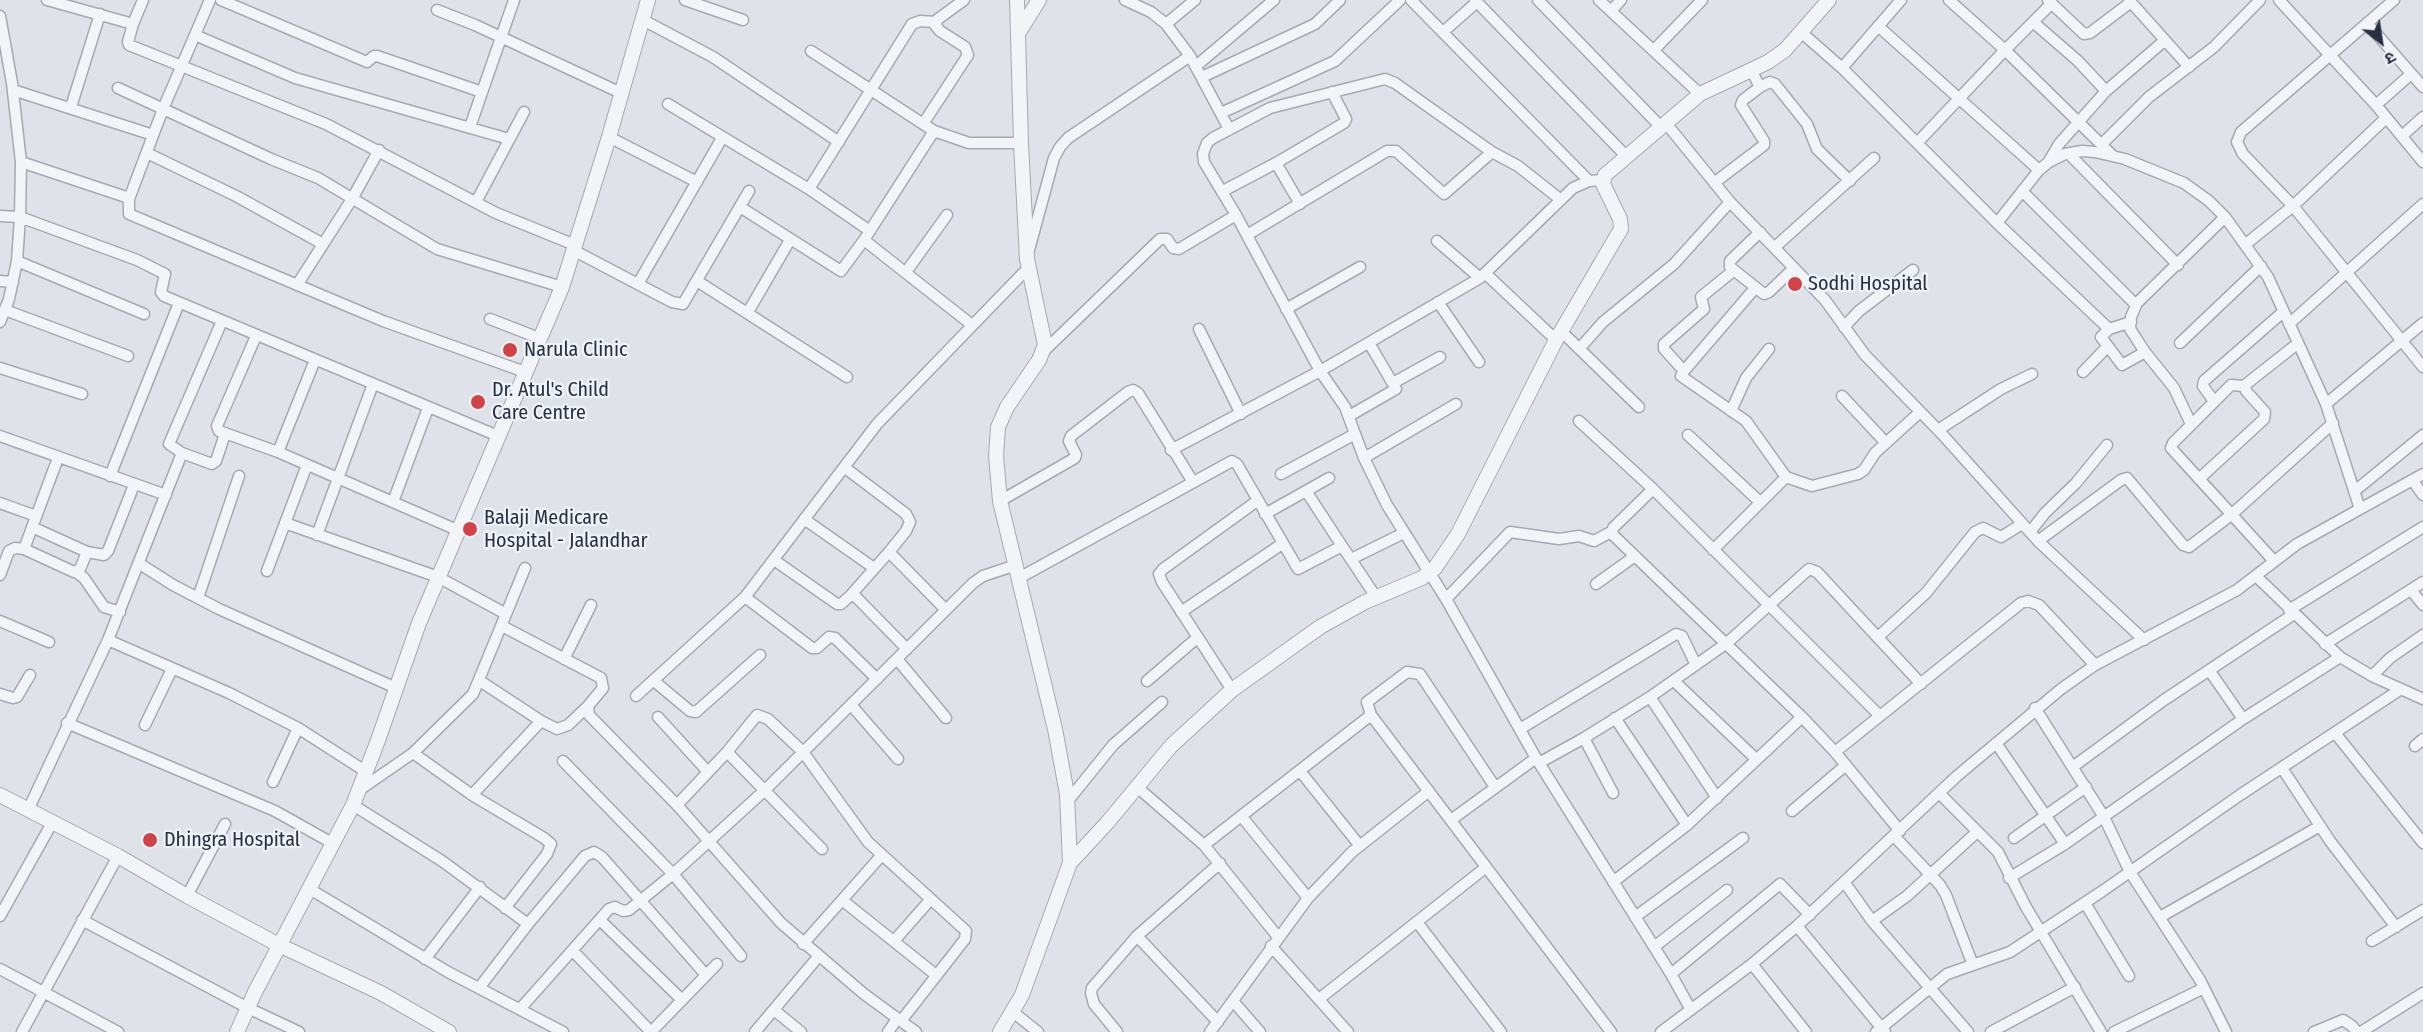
<!DOCTYPE html>
<meta charset="utf-8">
<style>
body{margin:0}
#map{position:relative;width:2423px;height:1032px;overflow:hidden;background:#e0e2e9;font-family:"Fira Sans Condensed","Noto Sans Devanagari",sans-serif}
canvas{display:block}
.north{position:absolute;left:2351px;top:12px;width:60px;height:60px;-webkit-text-stroke:4px #eff2f6;paint-order:stroke;rotate:150deg;font-size:16px;font-weight:700;line-height:24px;text-align:center;color:#282f41}
.north::after{content:'';display:block;margin:auto;width:21px;height:27px;background:#282f41;clip-path:polygon(50% 0,100% 100%,50% 72%,0 100%)}
</style>
<div id="map">
<canvas width="2423" height="1032"></canvas>
<div class="north">उ</div>
</div>
<script>
const g = document.querySelector('canvas').getContext('2d');
g.lineJoin = 'round';
function toPath(rows) {
  const path = new Path2D();
  for (const r of rows) {
    path.moveTo(r[0], r[1]);
    for (let i = 2; i < r.length; i += 2) path.lineTo(r[i], r[i + 1]);
  }
  return path;
}
function stroke(path, color, width, dash) {
  g.strokeStyle = color;
  g.lineWidth = width;
  g.lineCap = dash ? 'butt' : 'round';
  g.setLineDash(dash || []);
  g.stroke(path);
}
function label(font, color, halo, rows, align = 'center') {
  g.font = font + ' "Fira Sans Condensed",sans-serif';
  g.lineWidth = 4.5;
  g.setLineDash([]);
  g.textBaseline = 'middle';
  g.strokeStyle = halo;
  g.fillStyle = color;
  for (const [text, x, y, turn = 0] of rows) {
    g.save();
    g.translate(x, y);
    g.rotate((+turn || 0) * Math.PI / 180);
    g.textAlign = isNaN(turn) ? turn : align;
    if (halo) g.strokeText(text, 0, 0);
    g.fillText(text, 0, 0);
    g.restore();
  }
}
const minor = toPath([
 [47,0,133,24],
 [143,0,133,24,128,42,129,45,326,124,496,213,575,245],
 [221,0,367,62,374,56,377,56,482,92],
 [685,0,743,20],
 [1125,0,1151,12,1166,24,1190,56,1229,129],
 [1411,0,1589,181],
 [1475,0,1626,156],
 [1538,0,1660,126],
 [1599,0,1700,94],
 [1949,0,2005,50,2112,155],
 [2048,0,2084,34,2090,33,2131,2],
 [2129,0,2189,67],
 [2279,0,2376,105,2423,162],
 [2394,0,2241,132,2237,142,2243,154,2293,206,2423,367],
 [437,10,475,25,621,93],
 [1611,11,1621,0],
 [0,16,12,83,21,162,20,217,17,261,9,299,0,322],
 [643,20,713,57,839,142],
 [2033,22,2078,61,2106,91],
 [2367,23,2423,87],
 [1166,24,1195,0],
 [1878,26,2039,170],
 [1443,32,1477,2],
 [1801,32,1842,68,1997,223,2109,329,2101,337,2122,365,2145,352],
 [195,35,295,78,509,139],
 [1654,50,1702,0],
 [811,51,934,131,969,143,1021,143],
 [1196,66,1274,0],
 [1842,68,1901,0],
 [1751,70,1760,87,1770,82,1775,84,1807,124,1817,149,1850,181],
 [1202,77,1315,24,1340,0],
 [118,88,271,159,318,178,437,249,562,287],
 [13,90,153,135],
 [668,104,809,189,870,231],
 [2376,105,2411,74],
 [71,107,100,14],
 [1221,113,1335,61,1400,0],
 [1665,122,1730,202,1825,300,1865,355,1941,433,2038,541,2144,640],
 [923,124,968,55,965,47,940,31,935,25,938,19,964,0],
 [470,127,514,0],
 [2402,136,2423,117],
 [609,137,697,182],
 [1917,143,2005,50,2052,3],
 [2102,144,2149,97,2214,47,2260,0],
 [147,153,236,196,323,244],
 [2069,154,2178,265],
 [2049,161,2059,144,2106,91,2164,41],
 [21,162,126,197,129,201,129,214,383,321,525,372],
 [1276,163,1300,204],
 [1714,183,1764,145,1764,141,1741,105,1743,100,1760,87],
 [809,189,912,24,920,21,936,22],
 [1223,191,1276,163,1344,123,1346,119,1332,92],
 [2022,191,2133,302,2137,303],
 [129,199,163,109,210,0],
 [1561,200,1518,166,1492,152,1395,83,1385,79,1270,108,1213,138,1207,143,1203,154,1204,162,1236,215,1320,371,1345,407,1364,458,1387,505,1446,599,1536,758,1671,974,1691,1010],
 [476,202,524,112],
 [740,207,841,271,864,240,934,131],
 [0,216,20,217,137,260,165,274,161,292,164,296,498,436],
 [1997,223,2039,170,2049,162,2065,154,2082,151,2095,152,2125,159,2184,183,2209,201,2225,217,2268,277,2326,404,2360,509],
 [1760,232,1730,261,1730,267,1764,294,1769,292,1794,268],
 [1247,235,1387,151,1396,151,1444,194,1492,152],
 [864,240,972,325],
 [1437,241,1480,278],
 [2246,244,2293,206,2386,118],
 [1775,247,1874,158],
 [573,250,672,302,683,304,749,191],
 [1029,250,1054,158,1060,147,1068,138,1190,56],
 [17,261,144,314],
 [906,272,947,215],
 [1486,274,1556,340],
 [0,281,13,282],
 [697,281,847,377],
 [639,282,722,138],
 [297,285,352,199,379,150],
 [1755,288,1684,371,1681,376,1746,421,1786,477,1812,486,1858,474,1864,470,1875,453,1920,412],
 [1438,302,1479,362],
 [1286,309,1360,267],
 [5,310,128,356],
 [748,312,790,240],
 [490,319,539,338],
 [222,321,169,444,182,453,212,464,216,461,225,434],
 [2289,324,2423,204],
 [1844,327,1859,311,1913,270],
 [1199,329,1241,414],
 [2109,329,2131,322],
 [1561,331,1639,407],
 [256,336,217,426,219,431,278,452,457,530],
 [2180,343,2261,266],
 [1579,349,1603,322,1674,264,1730,202],
 [1043,352,1160,239,1167,239,1173,248,1179,249,1236,215],
 [0,368,82,394],
 [1684,371,1664,349,1664,344,1704,309,1701,297,1733,271],
 [2083,372,2108,346],
 [1393,383,1440,357],
 [2244,386,2231,385,2173,443,2171,448,2274,561],
 [1842,396,1886,443],
 [2213,400,2203,386,2204,381,2283,312],
 [2326,404,2423,323],
 [1731,411,1746,378,1769,349],
 [1349,416,1396,389,1369,343],
 [1579,421,1653,489,1880,716],
 [2191,424,2174,388,2145,352,2130,329,2131,317,2137,303,2225,217],
 [1938,430,2001,389,2032,374],
 [1688,435,1760,502],
 [0,436,166,495],
 [1171,450,1320,371,1480,278,1573,188,1589,181,1603,180],
 [278,452,315,360],
 [1364,458,1456,404],
 [844,467,906,514,910,522,906,531,889,552,850,596],
 [1281,474,1355,434],
 [110,476,179,303],
 [2199,479,2264,419,2265,412,2246,391,2245,385,2297,344],
 [2413,481,2423,495],
 [1653,489,1613,528,1612,534,1802,717,1835,752,1900,831],
 [2356,490,2423,435],
 [1306,491,1342,546],
 [1000,501,1075,458,1076,455,1069,441,1071,436,1128,392,1133,390,1138,393,1193,482],
 [393,502,428,408],
 [0,503,36,516],
 [1265,514,1329,478],
 [804,519,874,568],
 [285,523,438,577,506,614],
 [32,527,87,552,104,555,108,551,134,485],
 [2030,532,2045,513,2076,483,2107,445],
 [317,535,373,384],
 [2038,541,2121,480,2127,478,2183,545,2189,547,2231,515,2333,423],
 [24,549,58,458],
 [1713,550,1786,477],
 [889,552,945,609],
 [1351,559,1404,533],
 [774,560,837,604,841,604,850,596,855,596,907,649],
 [140,564,173,585,219,609,396,688],
 [267,571,307,465],
 [76,572,84,578,104,607,120,612],
 [0,575,9,551,15,548,24,549,74,572,80,569,87,552],
 [2257,577,2340,657,2372,676,2423,699],
 [1019,578,1232,461,1237,464,1298,569,1342,546,1376,597],
 [1596,584,1635,556],
 [2411,590,2423,605],
 [745,597,812,648,817,648,829,637,835,638,877,679],
 [198,598,239,476],
 [1446,599,1510,532,1559,539,1579,536,1594,541,1611,532],
 [2289,610,2423,527],
 [1181,612,1282,544],
 [0,621,49,642],
 [502,626,601,678,603,688,588,706,589,715,677,805,781,923,864,994,916,1032],
 [1878,637,1926,593,1975,532,1983,528,2001,537,2022,524],
 [108,640,229,693,298,728,365,771],
 [2325,644,2423,582],
 [564,659,591,605],
 [897,659,946,718],
 [2209,670,2243,719],
 [2372,676,2390,658,2423,635],
 [480,681,541,721,557,729,568,725,588,706],
 [654,681,690,711,696,712,760,655],
 [1147,681,1197,638],
 [1674,681,1756,759],
 [1232,690,1162,582,1159,574,1163,569,1257,501],
 [0,694,13,698,17,697,30,675],
 [636,696,745,597,877,424,1028,268],
 [1650,697,1717,798],
 [852,706,898,759],
 [2035,708,2104,817,2130,872,2200,980,2226,1032],
 [658,717,708,772],
 [1615,718,1687,825],
 [67,723,275,811,332,843],
 [145,725,172,669],
 [1520,729,1676,634,1682,636,1696,665],
 [2335,733,2423,843],
 [1584,738,1613,793],
 [1996,743,2065,844],
 [2415,746,2423,739],
 [727,752,822,849],
 [1835,752,2021,603,2028,601,2039,605,2095,665],
 [413,753,472,795,544,838,551,844,547,854,505,908],
 [563,761,673,874,741,956],
 [1539,763,1584,738,1650,697,1727,643,1809,569,1817,572,1921,684],
 [2074,766,2164,700,2294,614],
 [2282,768,2330,841,2396,927],
 [1300,771,1360,846],
 [273,782,298,728],
 [1137,787,1204,845,1278,937],
 [1495,787,1420,674,1407,672,1367,702,1371,715,1611,1032],
 [358,791,413,753,473,694,525,568],
 [1939,793,1998,852,2026,907,2101,1032],
 [472,795,541,721],
 [1067,802,1113,745,1162,702],
 [353,805,442,861,528,924],
 [677,805,727,752,757,715,768,719,803,752,868,842,966,931,965,939,901,1021],
 [28,810,108,640,182,453],
 [1792,811,1846,765],
 [1242,817,1308,898],
 [1451,820,1536,758],
 [1894,836,1940,885,1946,895,1973,965],
 [2014,838,2086,787],
 [1204,845,1371,715],
 [2009,878,2065,844,2243,719,2340,657],
 [1613,882,1687,825,1802,717],
 [1845,883,1872,921,1968,1032],
 [308,888,448,972,563,1032],
 [187,896,225,824],
 [842,900,936,975],
 [2085,903,2129,976],
 [0,916,52,823],
 [1635,917,1743,838],
 [2160,917,2320,826],
 [82,920,248,1008,299,1032],
 [600,920,681,999],
 [1872,921,1907,896,1977,832],
 [1417,922,1501,1032],
 [1797,926,1885,1032],
 [1137,936,1218,1022],
 [894,941,930,900],
 [2372,941,2423,910],
 [803,944,881,856],
 [1271,946,1348,1032],
 [1654,947,1727,890],
 [573,951,651,1032],
 [425,959,480,887],
 [1752,964,1806,1032],
 [0,969,118,1032],
 [1671,974,1780,884,1810,915],
 [479,988,528,924,585,856,594,852,602,857,706,975],
 [1319,999,1485,868],
 [1233,1001,1260,1032],
 [520,1009,609,909,615,907,623,911,629,910,673,874,765,790,973,583,983,576,1016,565],
 [774,1010,801,1032],
 [1013,1012,1038,1032],
 [22,1032,118,856],
 [651,1032,717,964],
 [755,1032,818,957],
 [888,1032,897,1019],
 [1117,1032,1094,1004,1091,993,1092,988,1137,936,1220,863],
 [1210,1032,1308,898,1352,852,1429,791],
 [1661,1032,1752,964,1797,926,1957,776,2061,689,2095,665,2237,590,2297,544,2423,474],
 [1876,1032,1947,974,2010,952,2101,892,2240,795,2401,689],
 [1991,1032,2075,987],
 [2114,1032,2204,988],
 [2314,1032,2343,1020,2352,1026,2357,1032],
 [2361,1032,2423,993]
]);
const tertiary = toPath([
 [1019,32,1039,0],
 [0,795,118,856,187,896,279,945,381,993,449,1032],
 [1070,863,1107,823,1171,746,1232,690,1320,627,1365,602,1422,578,1435,568,1458,534,1556,340,1621,229,1620,219,1603,184,1605,175,1700,94,1768,62,1785,50,1829,0],
 [237,1032,255,992,353,805,377,743,419,623,562,287,609,137,648,0],
 [1000,1032,1022,995,1070,863,1067,794,1055,729,1000,501,996,456,998,427,1007,407,1039,360,1045,345,1027,259,1021,143,1017,0]
]);
const markers = [
 [1795,284,8,"#d0434b"],
 [510,350,8,"#d0434b"],
 [478,402,8,"#d0434b"],
 [470,529,8,"#d0434b"],
 [150,840,8,"#d0434b"]
];
const poiNames = [
 ["Sodhi Hospital",1808,284],
 ["Narula Clinic",524,350],
 ["Dr. Atul's Child",492,390],
 ["Care Centre",492,413],
 ["Balaji Medicare",484,518],
 ["Hospital - Jalandhar",484,541],
 ["Dhingra Hospital",164,840]
];
stroke(minor, '#a5a9b3', 13);
stroke(tertiary, '#a5a9b3', 16);
stroke(minor, '#f2f4f7', 10);
stroke(tertiary, '#f2f4f7', 14);
for (const [x, y, r, color] of markers) {
  const dot = new Path2D();
  dot.arc(x, y, r, 0, 2 * Math.PI);
  g.fillStyle = color;
  g.fill(dot);
  stroke(dot, '#eff2f6', 2);
}
label('20px', '#282f41', '#eff2f6', poiNames, 'left');
</script>
